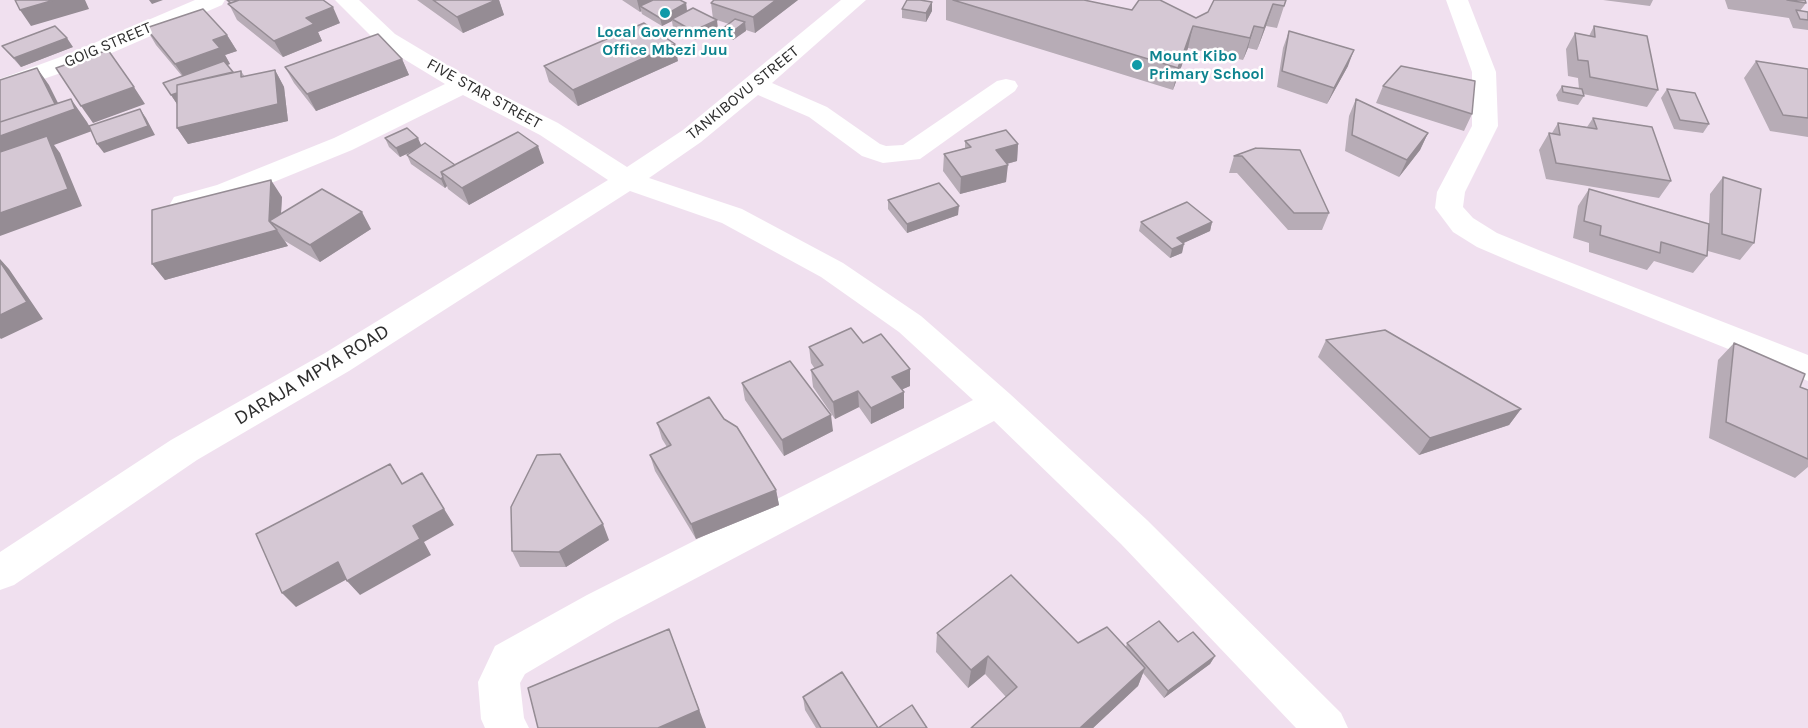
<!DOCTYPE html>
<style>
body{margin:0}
canvas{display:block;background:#f0e0ef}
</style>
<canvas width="1808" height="728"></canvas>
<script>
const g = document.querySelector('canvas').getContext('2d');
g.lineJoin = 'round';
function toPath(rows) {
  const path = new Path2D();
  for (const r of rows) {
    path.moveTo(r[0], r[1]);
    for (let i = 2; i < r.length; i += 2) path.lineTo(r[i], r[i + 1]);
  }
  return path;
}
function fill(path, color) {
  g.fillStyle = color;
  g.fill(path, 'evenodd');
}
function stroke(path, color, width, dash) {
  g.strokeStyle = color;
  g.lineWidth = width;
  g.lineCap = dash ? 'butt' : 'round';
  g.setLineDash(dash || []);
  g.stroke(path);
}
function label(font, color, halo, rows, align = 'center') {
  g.font = font + ' Karla,sans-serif';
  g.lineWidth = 5;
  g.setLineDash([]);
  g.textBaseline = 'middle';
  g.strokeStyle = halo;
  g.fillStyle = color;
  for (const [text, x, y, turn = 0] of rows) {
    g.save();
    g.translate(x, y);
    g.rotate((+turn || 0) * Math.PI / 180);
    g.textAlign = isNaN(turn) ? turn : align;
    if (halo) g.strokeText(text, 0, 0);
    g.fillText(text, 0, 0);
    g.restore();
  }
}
const minor = toPath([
 [195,0,225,0,222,5,84,65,0,94,0,79,66,55,195,0],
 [335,0,359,0,395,34,472,80,558,123,627,167,683,130,841,0,866,0,772,83,827,107,880,144,886,146,903,145,997,81,1006,79,1015,81,1018,86,1015,91,920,159,883,163,862,156,809,117,758,95,701,142,649,178,742,209,843,263,921,316,1010,394,1147,520,1341,713,1348,728,1296,728,1121,544,994,421,615,621,525,674,520,683,524,718,529,728,485,728,481,719,478,682,495,646,587,595,973,400,899,332,821,277,722,223,630,191,349,371,197,460,14,585,0,590,0,552,171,440,325,353,608,180,540,135,463,95,352,150,237,197,184,213,174,211,170,204,174,197,217,185,334,138,445,84,379,44,335,0],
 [1446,0,1468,0,1496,72,1498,126,1465,192,1463,207,1473,218,1497,233,1541,251,1808,355,1808,381,1519,265,1477,247,1453,232,1435,208,1437,192,1472,126,1472,72,1446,0]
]);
const wall = toPath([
 [227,0,340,23,318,32,322,41,283,57,237,20],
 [417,0,499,0,504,15,463,33],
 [622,0,680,0,686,3,687,11,713,19,711,3,798,0,755,33,746,30,733,40,724,37,722,29,729,24,714,19,718,29,695,40,673,28,672,21,662,26,642,14,641,11,640,12],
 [946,0,1084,0,1132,10,1196,18,1286,0,1277,28,1266,26,1257,50,1248,48,1243,60,1188,48,1173,90,946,20],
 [1603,0,1653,0,1650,6],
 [1725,0,1805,0,1806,3,1800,11,1808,12,1808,30,1793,28,1789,18,1728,9],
 [902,9,932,11,926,22,902,18],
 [1594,26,1658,90,1647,107,1583,94,1584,96,1578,105,1558,101,1556,95,1562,86,1579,89,1578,78,1568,76,1566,49,1575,33,1589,36],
 [146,28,227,35,237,51,225,55,230,64,227,65,233,72,241,71,245,77,275,70,284,87,288,121,188,144,177,128,177,104,163,83,182,76,156,45],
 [1289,31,1348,66,1327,104,1277,87,1283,48],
 [2,46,73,47,21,67,9,54],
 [402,59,409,75,316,111,294,83,285,67],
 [678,61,578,106,549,82,544,66],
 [1756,61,1808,69,1808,137,1770,131,1744,78],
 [1383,86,1472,114,1464,131,1376,103],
 [1667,89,1709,124,1703,133,1674,129,1661,98],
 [1356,99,1428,133,1420,150,1399,177,1345,151,1349,116],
 [1593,118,1671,181,1659,198,1546,179,1539,150,1549,133,1552,133,1558,123,1587,127],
 [385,138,421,145,455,165,544,163,469,205,448,189,447,186,445,188,411,164,407,155,411,152,400,157,389,147],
 [965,141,1018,144,1017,161,1007,164,1006,182,960,194,943,171,944,154,965,148],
 [1256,148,1329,213,1322,230,1288,230,1237,173,1229,173,1234,156],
 [1723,177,1754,243,1740,260,1708,251,1708,232,1707,256,1693,273,1654,261,1647,270,1589,252,1589,243,1573,238,1578,206,1589,189,1709,224,1710,194],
 [282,197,281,214,371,229,320,262,285,241,288,246,165,280,152,264],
 [888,200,958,215,907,233,888,209],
 [1141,222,1212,222,1210,231,1183,243,1182,253,1170,258,1139,231],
 [1326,340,1521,409,1509,425,1419,455,1318,357],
 [863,343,910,369,910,386,902,389,904,408,871,424,859,407,835,419,813,387,811,370,815,369,811,363,809,347],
 [1734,343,1800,387,1808,390,1808,467,1795,478,1709,438,1718,360],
 [742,383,833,431,784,456,745,400],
 [724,419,776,490,779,505,696,539,655,471,650,455,667,447,662,439,657,423],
 [609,540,566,567,520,567,512,551],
 [937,633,1078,643,1126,647,1127,643,1178,642,1215,656,1210,664,1164,698,1143,673,1138,686,1093,728,971,728,1006,697,985,674,968,688,936,652],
 [803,697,878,728,927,728,816,728,805,710]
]);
const shadedWall = toPath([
 [54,0,85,0,89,9,31,26,20,10],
 [149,0,163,0,152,4],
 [496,0,499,0,504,15,463,33,457,17],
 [637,0,664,0,640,6,641,11,640,12],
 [776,0,798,0,755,33,753,17],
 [932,2,932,11,926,22,926,13],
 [686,3,687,12,672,19,672,21,662,26,660,18],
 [1273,4,1266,26,1257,50,1264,28],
 [333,7,340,23,318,32,322,41,283,57,274,41,306,18],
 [717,20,718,29,695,40,693,31],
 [745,22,746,31,733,40,732,32],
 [1193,26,1188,48,1173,90,1178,68],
 [1254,26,1248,48,1243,60,1250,38],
 [227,35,237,51,225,55,230,64,186,80,175,64,213,40],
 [67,38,73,47,21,67,14,58],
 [675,44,678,61,578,106,573,90],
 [1354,50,1348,66,1327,104,1334,88],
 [402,59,409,75,316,111,307,94],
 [37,68,49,85,63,113,71,99,87,122,92,131,54,145,60,153,82,206,0,236,0,127],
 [275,70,284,87,288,121,188,144,177,128],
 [233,72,238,81,177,104,171,95],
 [134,87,145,104,93,123,81,106],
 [140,109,146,118,155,135,104,153,97,144],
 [1428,133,1420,150,1399,177,1407,160],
 [418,138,422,147,400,157,396,148],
 [1018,144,1017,161,995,167,996,150],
 [538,146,544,163,469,205,462,188],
 [1008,165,1006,182,960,194,961,177],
 [443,177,447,186,445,188,441,179],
 [271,180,282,197,280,228,269,221],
 [959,206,958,215,907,233,907,224],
 [362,212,371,229,320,262,310,245],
 [1212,222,1210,231,1175,247,1177,238],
 [277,230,288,246,165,280,152,264],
 [1184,244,1182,253,1170,258,1172,249],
 [0,259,9,269,43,319,1,339,0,338],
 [910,369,910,386,892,394,892,377],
 [858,391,859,407,835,419,833,402],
 [904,392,904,408,871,424,871,408],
 [1521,409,1509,425,1419,455,1430,438],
 [831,415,833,431,784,456,782,440],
 [422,473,454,525,424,542,431,555,360,595,347,581,413,526],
 [776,490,779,505,696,539,691,524],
 [603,524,609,540,566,567,559,552],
 [338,562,351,577,296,607,282,593],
 [669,629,706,728,658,728],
 [988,656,985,674,968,688,971,670],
 [1215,656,1210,664,1164,698,1168,691],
 [1145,668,1138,686,1093,728,1080,728]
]);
const building = toPath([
 [15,0,54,0,20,10,15,0],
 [227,0,239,0,231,3,227,0],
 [239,0,323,0,333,7,306,18,314,24,274,41,228,4,239,0],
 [433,0,496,0,457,17,433,0],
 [653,0,680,0,686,3,660,18,640,6,653,0],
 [714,0,776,0,753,17,711,3,714,0],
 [907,0,920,0,932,2,926,13,902,9,907,0],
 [953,0,1084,0,1132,10,1139,0,1160,0,1196,18,1208,12,1214,0,1286,0,1284,6,1273,4,1264,28,1254,26,1250,38,1193,26,1178,68,953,0],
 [1787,0,1805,0,1806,3,1787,0],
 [693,8,717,20,693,31,672,19,693,8],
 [203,9,227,35,213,40,220,48,175,64,146,28,203,9],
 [1796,10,1808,12,1808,20,1800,19,1796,10],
 [735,19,745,22,732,32,722,29,735,19],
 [644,23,675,44,573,90,544,66,644,23],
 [55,26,67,38,14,58,2,46,55,26],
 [1594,26,1647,36,1658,90,1590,77,1588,61,1578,60,1575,33,1595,37,1594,26],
 [1289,31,1354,50,1334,88,1282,71,1289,31],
 [378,34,402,59,307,94,285,67,378,34],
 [108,50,134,87,81,106,56,68,108,50],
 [224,61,233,72,177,85,177,93,171,95,163,83,224,61],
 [1756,61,1808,69,1808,118,1783,115,1756,61],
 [1401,66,1475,81,1472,114,1383,86,1401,66],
 [37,68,55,104,0,122,0,80,37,68],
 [275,70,278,104,177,128,177,85,241,71,241,77,275,70],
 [1562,86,1582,89,1584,96,1563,92,1562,86],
 [1667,89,1695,93,1709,124,1680,120,1667,89],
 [71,99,75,109,0,136,0,122,71,99],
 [1356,99,1428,133,1407,160,1352,135,1356,99],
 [140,109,148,126,97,144,89,126,140,109],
 [1593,118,1652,127,1671,181,1556,163,1549,133,1560,135,1558,123,1597,129,1593,118],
 [407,128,418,138,396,148,385,138,407,128],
 [1006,130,1018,144,996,150,1008,165,961,177,944,154,971,147,965,141,1006,130],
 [518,132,538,146,462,188,441,172,518,132],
 [47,136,68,189,0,213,0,152,47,136],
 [425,143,455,165,441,172,443,177,441,179,407,155,425,143],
 [1256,148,1300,150,1329,213,1294,213,1242,156,1234,156,1256,148],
 [1723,177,1761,189,1754,243,1722,234,1723,177],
 [271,180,269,221,277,230,152,264,152,210,271,180],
 [939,183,959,206,907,224,888,200,939,183],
 [322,189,362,212,310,245,269,221,322,189],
 [1589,189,1709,224,1707,256,1661,242,1660,253,1600,235,1601,226,1584,221,1589,189],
 [1187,202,1212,222,1177,238,1184,244,1172,249,1141,222,1187,202],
 [0,262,27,302,0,315,0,262],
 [851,328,863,343,881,334,910,369,892,377,904,392,871,408,858,391,833,402,811,370,823,365,809,347,851,328],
 [1385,330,1521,409,1430,438,1326,340,1385,330],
 [1734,343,1805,374,1800,387,1808,390,1808,459,1726,422,1734,343],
 [790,361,831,415,782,440,742,383,790,361],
 [709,397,724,419,737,427,776,490,691,524,650,455,671,445,657,423,709,397],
 [560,454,603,524,559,552,512,551,511,507,537,455,560,454],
 [390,464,402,484,422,473,444,509,413,526,420,539,347,581,338,562,282,593,256,534,390,464],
 [1011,575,1078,643,1107,627,1145,668,1080,728,971,728,1017,687,988,656,971,670,937,633,1011,575],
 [1159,621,1178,642,1193,632,1215,656,1168,691,1127,643,1159,621],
 [669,629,699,710,658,728,538,728,528,688,669,629],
 [842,672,878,728,912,705,927,728,821,728,803,697,842,672]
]);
const markers = [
 [665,13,6,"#0f9aa8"],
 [1137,65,6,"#0f9aa8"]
];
const farCulturenames = [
 ["Local Government",665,32],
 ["Office Mbezi Juu",665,50],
 ["Mount Kibo",1149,56,"left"],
 ["Primary School",1149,74,"left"]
];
const farStreetnames = [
 ["GOIG STREET",108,45,-23],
 ["TANKIBOVU STREET",743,93,-39],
 ["FIVE STAR STREET",484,94,29]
];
const streetNames = [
 ["DARAJA MPYA ROAD",312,375,-31]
];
fill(minor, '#fff');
fill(wall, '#b7acb6');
fill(shadedWall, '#958c94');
fill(building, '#d5c8d4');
stroke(building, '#958c94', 1.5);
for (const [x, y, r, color] of markers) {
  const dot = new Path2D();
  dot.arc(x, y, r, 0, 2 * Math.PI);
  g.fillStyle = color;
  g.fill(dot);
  stroke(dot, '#fff', 2);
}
label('bold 16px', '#0d838f', '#fff', farCulturenames);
label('16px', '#2e2e2e', '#fff', farStreetnames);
label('20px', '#2e2e2e', '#fff', streetNames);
</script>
